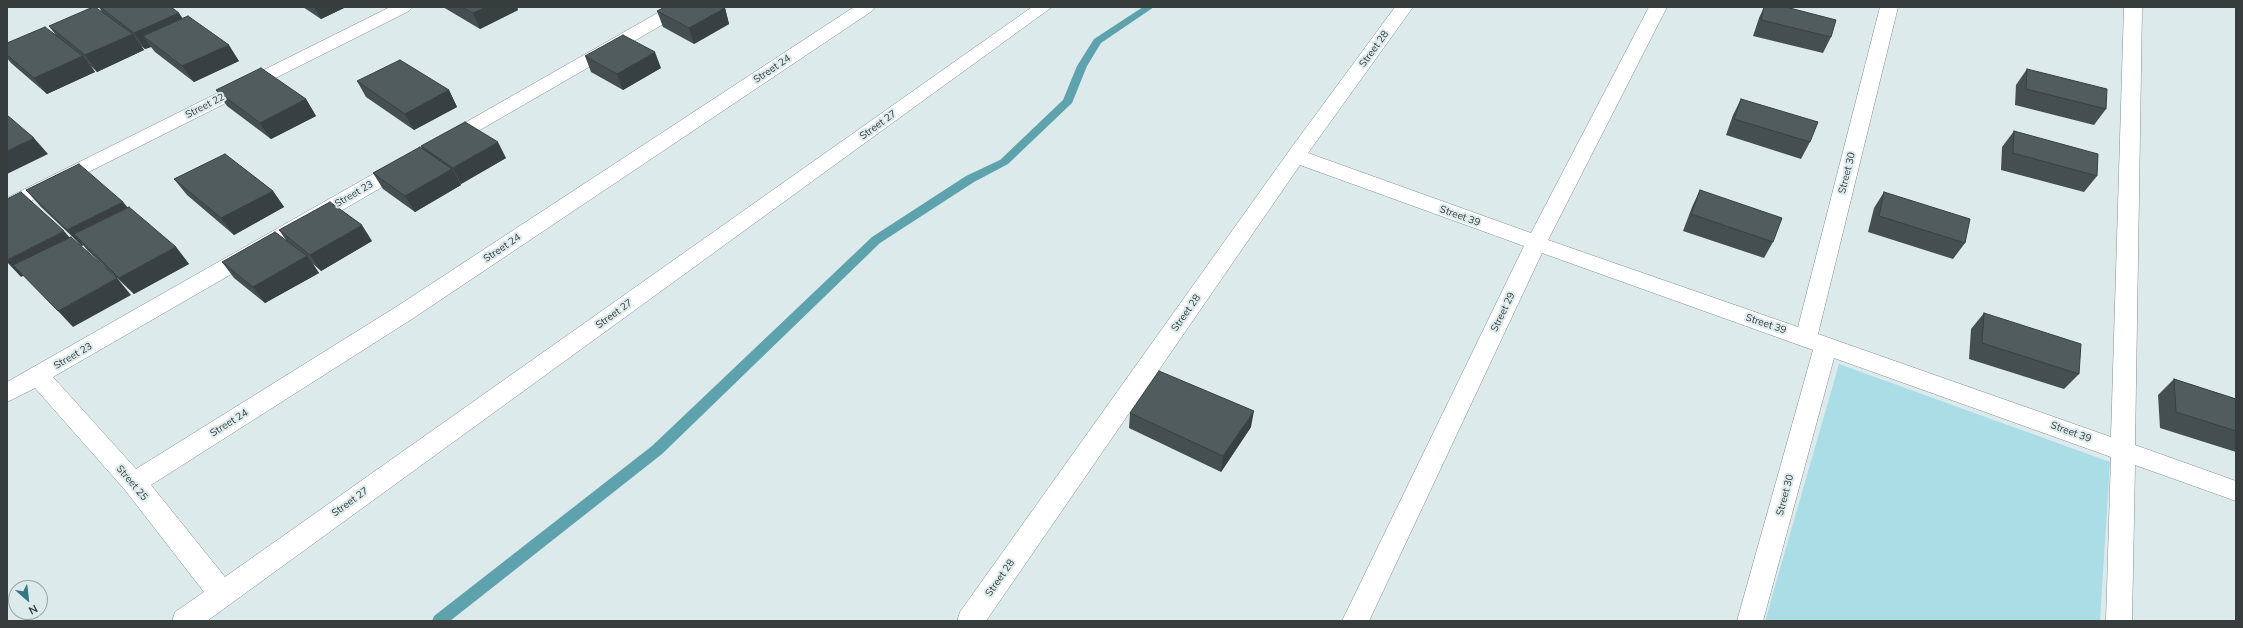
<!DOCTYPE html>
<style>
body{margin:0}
#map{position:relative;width:2243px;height:628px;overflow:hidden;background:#dceaec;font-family:Mulish,sans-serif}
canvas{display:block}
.frame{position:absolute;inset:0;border:8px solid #373c3d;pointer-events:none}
.north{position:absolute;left:8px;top:580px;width:40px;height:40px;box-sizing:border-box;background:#dceaec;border:1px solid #9aa4a6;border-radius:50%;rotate:152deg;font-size:11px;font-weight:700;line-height:16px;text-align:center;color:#373c3d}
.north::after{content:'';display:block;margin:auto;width:14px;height:18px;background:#327984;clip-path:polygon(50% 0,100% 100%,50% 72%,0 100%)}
</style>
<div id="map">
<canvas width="2243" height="628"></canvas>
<div class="frame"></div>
<div class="north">N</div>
</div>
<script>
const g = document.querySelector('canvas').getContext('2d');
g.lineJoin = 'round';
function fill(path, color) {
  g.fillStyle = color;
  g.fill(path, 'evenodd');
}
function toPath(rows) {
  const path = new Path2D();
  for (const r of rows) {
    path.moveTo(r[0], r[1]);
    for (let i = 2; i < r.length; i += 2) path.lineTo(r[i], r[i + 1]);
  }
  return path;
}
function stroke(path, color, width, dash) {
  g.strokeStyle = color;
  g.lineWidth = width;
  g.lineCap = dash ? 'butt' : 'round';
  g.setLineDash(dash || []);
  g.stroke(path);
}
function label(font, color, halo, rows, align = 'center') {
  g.font = font + ' Mulish,sans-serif';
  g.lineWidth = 4;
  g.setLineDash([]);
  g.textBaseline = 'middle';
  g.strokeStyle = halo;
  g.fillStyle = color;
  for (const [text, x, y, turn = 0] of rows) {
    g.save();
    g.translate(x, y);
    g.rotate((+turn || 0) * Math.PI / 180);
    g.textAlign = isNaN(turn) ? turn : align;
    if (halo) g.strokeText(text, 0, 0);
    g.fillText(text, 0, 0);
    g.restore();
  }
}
const green = toPath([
 [1839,364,2110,462,2100,621,1765,621]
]);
const stream = toPath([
 [1143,7,1154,7,1101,43,1087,66,1072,103,1008,164,974,182,880,243,662,454,450,621,432,621,434,616,652,446,872,237,966,176,1000,160,1063,100,1077,66,1094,39,1143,7]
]);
const minor = toPath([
 [390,7,412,7,409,11,7,213,7,198,390,7],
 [668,7,689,7,686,11,454,145,447,147,440,145,437,141,440,137,668,7],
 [854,7,875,7,872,11,412,319,151,485,225,577,1032,7,1052,7,207,621,172,621,175,612,204,592,125,490,35,388,7,402,7,382,396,161,403,160,410,161,413,166,410,171,53,377,136,469,396,307,854,7],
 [1395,7,1413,7,1308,153,1531,233,1649,7,1667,7,1548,240,1798,327,1880,7,1898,7,1818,334,2111,437,2124,7,2142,7,2135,445,2236,481,2236,501,2135,465,2132,621,2106,621,2111,457,1834,358,1763,621,1737,621,1813,350,1542,253,1369,621,1342,621,1524,246,1300,165,986,621,957,621,960,612,1289,151,1395,7]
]);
const wall = toPath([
 [99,7,171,7,182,18,239,61,194,82,155,52,151,47,145,49,141,46,144,50,97,72,91,66,95,72,47,94,11,63,7,58,7,43,55,34,49,26,102,12],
 [303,7,346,7,321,19],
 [443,7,517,7,518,10,480,29],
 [1764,7,1786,7,1831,37,1823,53,1753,36,1759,18],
 [725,8,729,24,694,44,663,27,657,11],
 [585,56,661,68,623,90,591,72],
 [2027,69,2106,109,2094,125,2015,105,2016,85],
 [357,81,449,90,457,107,414,130,366,97],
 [216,90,306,99,316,116,271,139,227,106],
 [1741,99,1810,142,1801,159,1726,135,1733,115],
 [2014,131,2097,176,2084,192,2001,170,2002,147],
 [421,146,506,158,461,184,460,183,461,185,415,212,383,189,373,173,422,149],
 [174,179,273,191,284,207,234,235,187,195],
 [26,190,123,202,128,208,176,247,189,264,134,294,88,251,83,245,82,246,41,207],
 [1700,190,1773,242,1764,258,1683,231,1692,207],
 [1884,192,1965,243,1953,259,1868,232,1874,208],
 [279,230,372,241,321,271,313,264,319,273,265,303,234,278,222,262,286,240],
 [1984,313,2079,374,2064,389,1969,359,1971,329],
 [2174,379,2236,399,2236,452,2160,428,2158,395],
 [1130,413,1251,427,1221,472,1129,428]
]);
const shadedWall = toPath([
 [314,7,346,7,321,19],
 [486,7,517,7,518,10,480,29,473,13],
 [725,8,729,24,694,44,689,28],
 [179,13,190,29,143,36,151,47,145,49,134,33],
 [133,34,144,50,97,72,85,55],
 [229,45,239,61,194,82,182,66],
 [655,52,661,68,623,90,617,74],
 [83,56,95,72,47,94,34,78],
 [449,90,457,107,414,130,405,114],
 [306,99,316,116,271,139,260,123],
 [34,138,48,154,7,174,7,151],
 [498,142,506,158,461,184,453,168],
 [452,169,461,185,415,212,405,196],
 [273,191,284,207,234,235,221,218],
 [123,202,136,218,74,234,83,245,82,246,67,230],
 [362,225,372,241,321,271,310,255],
 [64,231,78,247,21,277,7,262,7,260],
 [176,247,189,264,134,294,119,278],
 [307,256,319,273,265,303,253,287],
 [117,278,131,295,73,327,58,311],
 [1254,411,1251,427,1221,472,1223,456]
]);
const building = toPath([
 [93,7,95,7,133,34,85,55,49,26,93,7],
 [100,7,171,7,179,13,134,33,100,7],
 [462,7,486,7,473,13,462,7],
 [665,7,724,7,725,8,689,28,657,11,665,7],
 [1764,7,1786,7,1836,20,1831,37,1761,20,1764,7],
 [188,16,229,45,182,66,143,36,188,16],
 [45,27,83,56,34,78,7,55,7,43,45,27],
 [623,35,655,52,617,74,585,56,623,35],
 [400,60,449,90,405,114,357,81,400,60],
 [261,68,306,99,260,123,216,90,261,68],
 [2027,69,2107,89,2106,109,2026,89,2027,69],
 [1741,99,1818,122,1810,142,1734,119,1741,99],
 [7,115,34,138,7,151,7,115],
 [465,122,498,142,453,168,421,146,465,122],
 [2014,131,2098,154,2097,176,2013,153,2014,131],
 [420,147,452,169,405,196,373,173,420,147],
 [225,154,273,191,221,218,174,179,225,154],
 [79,164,123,202,67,230,26,190,79,164],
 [1700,190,1782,218,1773,242,1691,214,1700,190],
 [21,192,64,231,7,260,7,199,21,192],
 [1884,192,1970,219,1965,243,1879,216,1884,192],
 [330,202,362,225,310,255,279,230,330,202],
 [129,207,176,247,119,278,74,234,129,207],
 [275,232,307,256,253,287,222,262,275,232],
 [71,237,117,278,58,311,13,265,71,237],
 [1984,313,2081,344,2079,374,1982,343,1984,313],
 [1159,371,1254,411,1223,456,1130,413,1159,371],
 [2174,379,2236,399,2236,431,2176,412,2174,379]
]);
const streetNames = [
 ["Street 28",1374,49,-54],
 ["Street 24",772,69,-34],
 ["Street 22",205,106,-27],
 ["Street 27",878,125,-36],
 ["Street 30",1847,173,-76],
 ["Street 23",354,194,-30],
 ["Street 39",1460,216,20],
 ["Street 24",502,248,-34],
 ["Street 29",1503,312,-64],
 ["Street 28",1186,313,-55],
 ["Street 27",614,314,-36],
 ["Street 39",1766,324,19],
 ["Street 23",73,356,-30],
 ["Street 24",229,423,-32],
 ["Street 39",2071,432,20],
 ["Street 25",132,483,50],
 ["Street 30",1785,495,-75],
 ["Street 27",350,502,-36],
 ["Street 28",1000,578,-55]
];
fill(green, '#abdde6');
fill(stream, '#5ea2ad');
stroke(minor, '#828f91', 1);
fill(minor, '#fff');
fill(wall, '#454f51');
fill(shadedWall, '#384042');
fill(building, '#505c5e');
stroke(building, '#384042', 1);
label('10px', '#373c3d', '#dceaec', streetNames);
</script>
